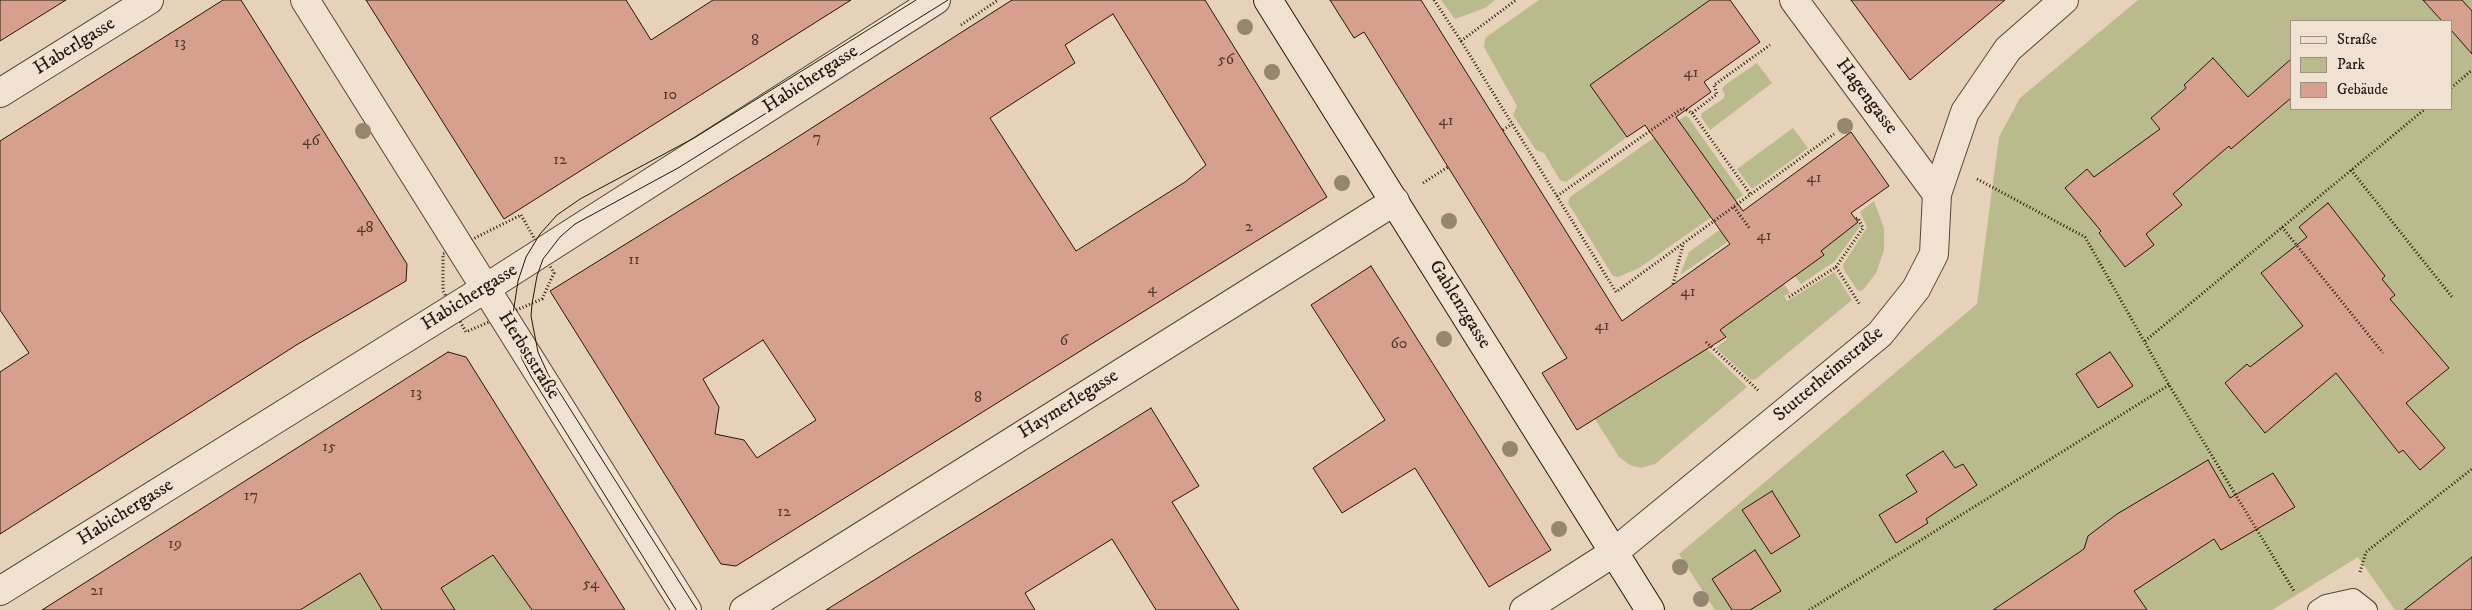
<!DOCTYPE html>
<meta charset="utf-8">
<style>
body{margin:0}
#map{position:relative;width:2472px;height:610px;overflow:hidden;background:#e6d2b8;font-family:"IM FELL DW Pica",serif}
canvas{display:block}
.legend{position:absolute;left:2290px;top:20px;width:162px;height:90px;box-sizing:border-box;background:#efe2d1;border:1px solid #9f9180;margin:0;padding:6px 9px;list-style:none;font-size:15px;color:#271807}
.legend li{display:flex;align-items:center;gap:10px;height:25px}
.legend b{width:25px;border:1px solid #9f9180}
</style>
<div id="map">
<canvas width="2472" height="610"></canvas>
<ul class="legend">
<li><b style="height:6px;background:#efe2d1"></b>Straße</li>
<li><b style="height:14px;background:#b9bb8c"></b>Park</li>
<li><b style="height:14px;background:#d7a08d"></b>Gebäude</li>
</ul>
</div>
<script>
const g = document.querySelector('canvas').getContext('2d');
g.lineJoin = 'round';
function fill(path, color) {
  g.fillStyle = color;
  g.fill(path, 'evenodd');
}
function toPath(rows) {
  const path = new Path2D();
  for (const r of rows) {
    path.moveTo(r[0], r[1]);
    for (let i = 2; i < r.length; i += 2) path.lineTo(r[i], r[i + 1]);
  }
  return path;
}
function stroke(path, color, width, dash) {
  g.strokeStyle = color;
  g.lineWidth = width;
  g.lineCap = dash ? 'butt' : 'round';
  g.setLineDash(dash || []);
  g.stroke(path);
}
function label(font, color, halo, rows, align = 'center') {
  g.font = font + ' "IM FELL DW Pica",serif';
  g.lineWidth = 5;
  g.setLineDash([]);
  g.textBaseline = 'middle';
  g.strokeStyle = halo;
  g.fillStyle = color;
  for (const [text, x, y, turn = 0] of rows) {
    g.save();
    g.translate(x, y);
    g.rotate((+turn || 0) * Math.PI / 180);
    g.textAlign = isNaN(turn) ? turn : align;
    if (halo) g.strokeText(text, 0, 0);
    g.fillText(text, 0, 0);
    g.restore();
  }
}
const green = toPath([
 [1441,0,1495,0,1485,8,1455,19],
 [1539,0,1710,0,1590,85,1627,137,1566,182,1560,180,1544,153,1536,150,1513,115,1517,106,1484,47,1485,38],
 [2138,0,2472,0,2472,610,2395,610,2358,557,2272,610,1715,610,1679,554,1977,304,1999,137,2020,98],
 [2291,21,2451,21,2451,109,2291,109],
 [1757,63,1772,83,1710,130,1701,117,1702,113,1723,99,1725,95,1722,89,1725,85],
 [1685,116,1688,117,1743,195,1639,268,1618,277,1613,276,1568,203,1570,197],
 [1793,128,1808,148,1752,189,1737,169],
 [1874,201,1884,228,1884,250,1876,273,1863,290,1858,291,1844,270,1843,265,1867,227,1860,212],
 [1732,221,1743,231,1680,275,1689,252],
 [1858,222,1861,225,1835,261,1801,284,1795,276,1824,255,1814,240,1847,230],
 [1834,272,1852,300,1756,379,1751,380,1716,348,1727,339,1720,330,1784,284,1790,293,1784,296,1787,301],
 [1702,344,1747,387,1655,464,1641,468,1630,465,1619,457,1595,419,1677,368],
 [433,451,540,610,455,610,441,588,382,610,300,610,437,525]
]);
const building = toPath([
 [0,0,66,0,0,41,0,0],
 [223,0,241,0,407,264,406,281,298,344,0,534,0,372,29,353,0,310,0,141,223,0],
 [366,0,626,0,651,40,713,0,851,0,504,219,366,0],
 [1012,0,1205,0,1327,197,736,566,721,564,550,291,771,154,1012,0],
 [1113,14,1206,165,1185,182,1076,251,990,118,1075,63,1065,45,1113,14],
 [763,340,816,420,757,458,744,440,715,434,719,407,703,379,763,340],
 [1330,0,1421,0,1622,321,1730,244,1645,125,1627,137,1590,85,1710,0,1730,0,1760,42,1704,82,1711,92,1676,117,1743,211,1851,132,1889,186,1851,213,1858,222,1821,251,1824,255,1720,330,1726,337,1577,430,1542,373,1567,358,1364,32,1354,38,1330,0],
 [1851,0,2005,0,1910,80,1851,0],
 [2423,0,2462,0,2472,11,2472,54,2451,30,2451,21,2442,21,2423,0],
 [2213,58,2248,97,2291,59,2291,98,2231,149,2229,146,2173,194,2182,205,2146,234,2154,245,2125,267,2099,233,2101,231,2065,188,2087,169,2094,177,2160,129,2151,118,2186,88,2184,85,2213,58],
 [2328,203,2385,276,2382,279,2395,295,2390,299,2449,368,2406,403,2445,448,2420,470,2403,450,2399,453,2336,373,2265,433,2225,383,2247,364,2250,367,2303,326,2261,273,2307,237,2299,227,2328,203],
 [1371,266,1551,550,1489,587,1415,468,1342,513,1313,468,1385,420,1311,305,1371,266],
 [448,352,466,357,625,610,532,610,493,555,441,588,455,610,382,610,360,573,300,610,42,610,448,352],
 [2110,352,2133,386,2098,408,2076,374,2110,352],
 [1151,408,1199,486,1172,502,1239,610,1156,610,1112,539,1025,593,1035,610,826,610,1151,408],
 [1943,451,1955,468,1963,464,1977,485,1926,519,1928,523,1896,543,1879,515,1917,492,1906,475,1943,451],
 [2208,460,2230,498,2273,473,2295,507,2221,550,2214,539,2134,591,2147,610,1993,610,2084,549,2088,536,2117,514,2208,460],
 [1772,491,1800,536,1771,554,1742,510,1772,491],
 [1755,550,1781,591,1750,610,1732,610,1712,579,1755,550],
 [2472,557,2472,610,2404,610,2472,557]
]);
const path = toPath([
 [1434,0,1461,41,1516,0],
 [961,25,998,0],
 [1461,41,1616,292,1834,134],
 [2451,88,2472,70],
 [1692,113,1751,195],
 [1503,130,1512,124],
 [2351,170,2452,297],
 [1977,179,2085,237,2169,385,2294,591],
 [1423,183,1448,167],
 [1557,196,1683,108,1692,113,1717,94,1714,85,1770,45],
 [1734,207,1750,229],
 [521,215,554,273,542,299,466,332,443,291,443,254,521,215],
 [2282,227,2383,353],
 [1836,267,1863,228,1858,218,1855,219],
 [1673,284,1683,245],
 [1789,297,1836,267,1860,305],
 [2145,341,2425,109],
 [1706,342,1759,391],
 [2360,572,2366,552,2472,469],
 [1809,610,2169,385]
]);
const lane = toPath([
 [2318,610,2326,605,2353,599,2367,610]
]);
const street = toPath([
 [305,0,687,610],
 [1794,0,1937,194],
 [0,93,149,0],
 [0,591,486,288,936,0],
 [744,610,1395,201],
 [1524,610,1613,553,1880,334,1916,289,1934,254,1937,194,1965,112,2008,49,2064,0]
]);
const secondary = toPath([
 [1268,0,1650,610]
]);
const tram = toPath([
 [676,610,531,376,522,359,515,335,513,314,518,281,526,257,540,234,557,215,580,199,694,138,916,0],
 [697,610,548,374,538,352,531,316,532,304,537,276,543,259,560,237,575,224,678,168,948,0]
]);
const trees = [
 [1245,27],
 [1272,72],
 [1845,126],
 [363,131],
 [1342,183],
 [1449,221],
 [1444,339],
 [1510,449],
 [1559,529],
 [1680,567],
 [1701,599]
];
const numberNames = [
 ["8",755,42],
 ["13",180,44],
 ["56",1226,61],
 ["41",1691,74],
 ["10",670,96],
 ["41",1446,122],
 ["7",817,139],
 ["46",311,142],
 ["12",560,161],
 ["41",1814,179],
 ["2",1249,228],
 ["48",365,229],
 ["41",1764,237],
 ["11",634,261],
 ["4",1152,290],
 ["41",1688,293],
 ["41",1602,327],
 ["6",1064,342],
 ["60",1399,345],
 ["13",416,394],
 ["8",978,399],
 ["15",329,448],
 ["17",251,497],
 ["12",784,513],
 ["19",175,545],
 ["54",591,585],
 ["21",97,592]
];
const streetNames = [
 ["Haberlgasse",75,47,-32],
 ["Habichergasse",811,80,-33],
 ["Hagengasse",1866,97,53],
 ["Habichergasse",470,298,-32],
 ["Gablenzgasse",1459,305,58],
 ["Herbststraße",528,356,58],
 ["Stutterheimstraße",1829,375,-40],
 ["Haymerlegasse",1069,405,-32],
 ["Habichergasse",126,513,-32]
];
fill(green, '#b9bb8c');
fill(building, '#d7a08d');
stroke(building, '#271807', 1);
stroke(lane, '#574633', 22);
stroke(street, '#574633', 30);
stroke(secondary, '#271807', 30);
stroke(path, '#271807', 3, [1, 2.5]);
stroke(lane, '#efe2d1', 20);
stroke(street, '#efe2d1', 28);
stroke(secondary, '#efe2d1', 28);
stroke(tram, '#271807', 1);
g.fillStyle = '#95876d';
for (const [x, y] of trees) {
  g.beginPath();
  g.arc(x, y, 8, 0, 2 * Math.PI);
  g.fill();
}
label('16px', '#533a28', null, numberNames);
label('19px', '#271807', '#efe2d1', streetNames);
</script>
